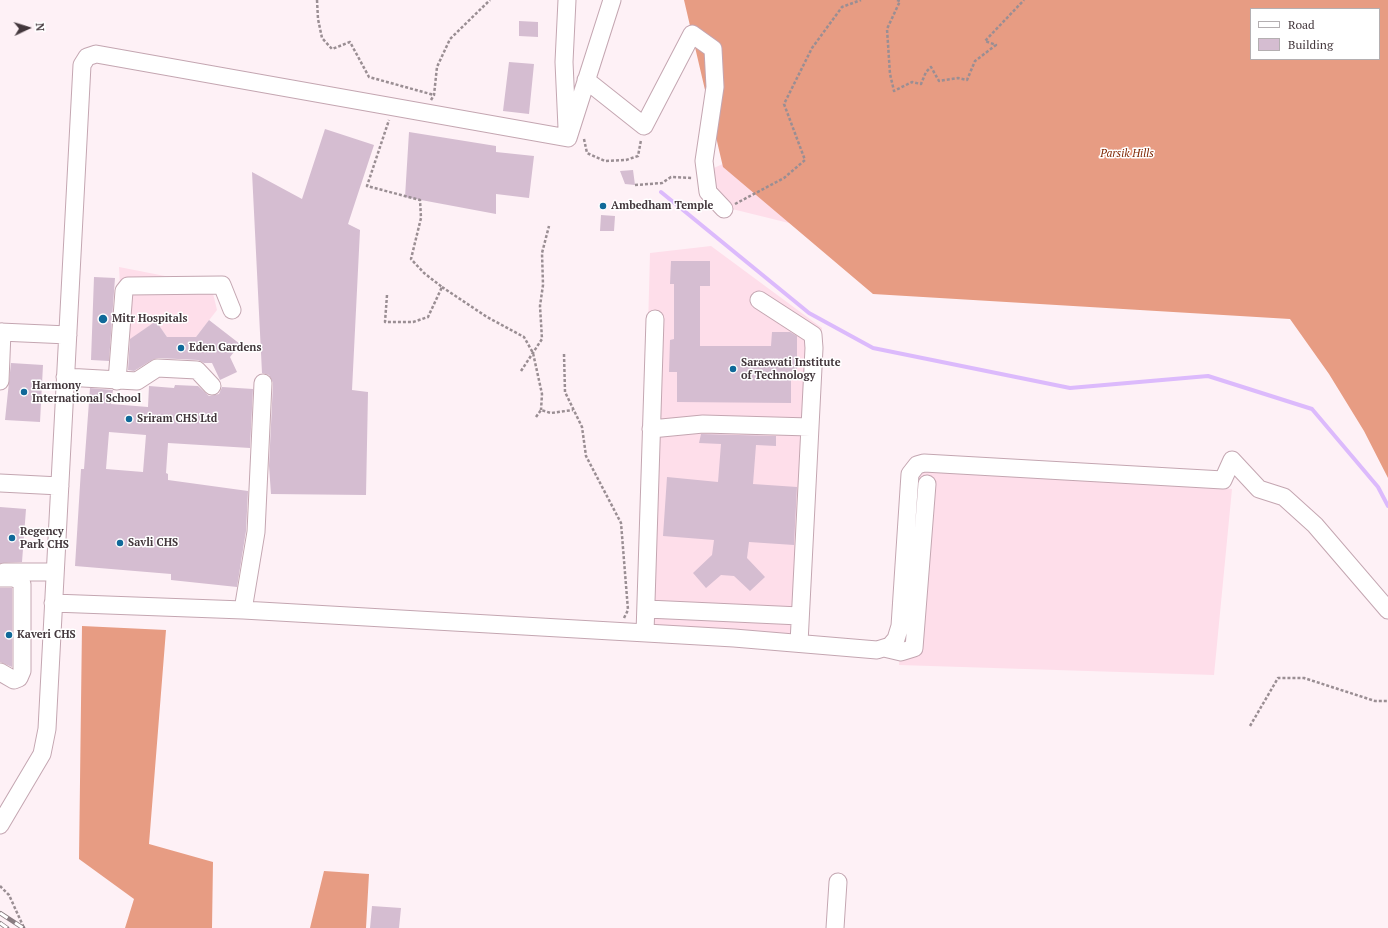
<!DOCTYPE html>
<style>
body{margin:0}
#map{position:relative;width:1388px;height:928px;overflow:hidden;background:#fef1f6;font-family:"PT Serif",serif}
canvas{display:block}
.legend{position:absolute;left:1250px;top:8px;width:130px;height:52px;box-sizing:border-box;background:#fff;border:1px solid #b4afb1;margin:0;padding:5px 7px;list-style:none;font-size:12px;color:#43373c}
.legend li{display:flex;align-items:center;gap:8px;height:20px}
.legend b{width:20px;border:1px solid #b4afb1}
.north{position:absolute;left:8px;top:8px;width:40px;height:40px;-webkit-text-stroke:3px #fff;paint-order:stroke;rotate:86deg;font-size:11px;font-weight:700;line-height:16px;text-align:center;color:#43373c}
.north::after{content:'';display:block;margin:auto;width:14px;height:18px;background:#43373c;clip-path:polygon(50% 0,100% 100%,50% 72%,0 100%)}
</style>
<div id="map">
<canvas width="1388" height="928"></canvas>
<ul class="legend">
<li><b style="height:5px;background:#fff"></b>Road</li>
<li><b style="height:11px;background:#d5bdd1"></b>Building</li>
</ul>
<div class="north">N</div>
</div>
<script>
const g = document.querySelector('canvas').getContext('2d');
g.lineJoin = 'round';
function fill(path, color) {
  g.fillStyle = color;
  g.fill(path, 'evenodd');
}
function toPath(rows) {
  const path = new Path2D();
  for (const r of rows) {
    path.moveTo(r[0], r[1]);
    for (let i = 2; i < r.length; i += 2) path.lineTo(r[i], r[i + 1]);
  }
  return path;
}
function stroke(path, color, width, dash) {
  g.strokeStyle = color;
  g.lineWidth = width;
  g.lineCap = dash ? 'butt' : 'round';
  g.setLineDash(dash || []);
  g.stroke(path);
}
function label(font, color, halo, rows, align = 'center') {
  g.font = font + ' "PT Serif",serif';
  g.lineWidth = 3;
  g.setLineDash([]);
  g.textBaseline = 'middle';
  g.strokeStyle = halo;
  g.fillStyle = color;
  for (const [text, x, y, turn = 0] of rows) {
    g.save();
    g.translate(x, y);
    g.rotate((+turn || 0) * Math.PI / 180);
    g.textAlign = isNaN(turn) ? turn : align;
    if (halo) g.strokeText(text, 0, 0);
    g.fillText(text, 0, 0);
    g.restore();
  }
}
const built = toPath([
 [760,148,793,224,724,207,709,170],
 [711,246,822,328,814,419,803,634,640,626,650,253],
 [119,267,211,285,217,310,196,337,167,337,156,321,123,345],
 [917,465,1232,489,1214,675,899,665]
]);
const forest = toPath([
 [684,0,1388,0,1388,478,1364,431,1329,374,1290,319,873,294,723,167],
 [1251,9,1379,9,1379,59,1251,59],
 [82,626,166,630,149,844,213,862,212,928,125,928,134,899,79,859],
 [324,871,369,874,366,928,310,928]
]);
const stream = toPath([
 [661,192,809,313,873,348,1070,388,1208,376,1312,409,1378,487,1388,506]
]);
const building = toPath([
 [519,21,538,22,538,37,519,36],
 [509,62,534,64,529,114,503,111],
 [325,129,374,145,348,224,360,230,352,390,368,392,366,495,271,494,269,466,273,383,269,375,262,373,252,172,302,199],
 [409,132,496,146,496,152,534,156,529,198,496,194,496,214,405,197],
 [633,170,635,185,625,184,620,171],
 [601,215,615,216,614,231,600,231],
 [671,261,710,261,710,286,700,286,700,346,771,346,772,332,790,332,797,336,797,374,791,374,791,403,677,402,677,372,669,372,670,340,674,339,674,284,670,284],
 [94,277,115,278,109,361,91,360],
 [209,320,240,344,230,357,237,372,220,380,212,363,204,363,198,360,158,358,152,360,134,371,128,370,130,339,156,321,167,337,196,337],
 [11,363,43,365,40,422,5,420],
 [175,385,198,386,209,396,219,394,222,387,253,389,250,448,168,443,166,473,168,474,168,480,248,491,246,531,237,587,171,580,171,574,75,566,81,469,84,469,90,388,113,390,111,404,148,407,149,386,174,388],
 [109,432,146,435,143,472,106,469],
 [701,434,776,436,776,446,756,445,753,484,797,487,794,545,749,542,747,558,765,577,750,591,734,576,721,575,706,588,693,573,712,555,714,540,663,536,667,477,718,482,721,444,699,443],
 [0,507,26,509,22,562,0,563],
 [0,588,12,588,12,667,0,662],
 [372,906,401,908,399,928,370,928]
]);
const path = toPath([
 [317,0,318,19,322,38,332,49,350,42,369,77,434,95],
 [897,0,900,1,887,29,890,74,894,91,912,82,921,84,926,72,931,67,939,81,958,78,967,80,975,61,996,45,985,41,1024,0],
 [431,100,434,95,437,67,450,39,490,0],
 [584,139,587,153,605,161,626,160,638,156,641,140],
 [635,185,662,183,671,177,693,178],
 [735,204,784,178,805,160,784,104,812,48,842,7,861,0],
 [442,287,487,317,524,337,533,353,542,394,541,410],
 [387,295,385,322,413,322,428,317,442,287,424,273,411,259,421,218,420,200,367,186,389,120],
 [564,354,565,392,582,427,586,456,621,523,628,610,624,618],
 [521,371,542,339,540,306,543,285,542,253,549,226],
 [536,417,541,410,551,413,573,410],
 [1250,726,1278,678,1304,678,1375,701,1388,701],
 [0,886,9,895,24,928]
]);
const minor = toPath([
 [586,80,644,126,692,34,713,49,715,87,704,161,708,192,724,209],
 [567,128,564,62,567,0],
 [568,138,612,0],
 [759,300,813,335,814,348,799,643],
 [0,332,68,335],
 [65,377,137,381,157,368,197,370,212,386],
 [0,381,2,332],
 [117,381,124,291,128,286,222,285,232,310],
 [651,429,703,424,810,427],
 [0,483,60,486],
 [4,572,54,572],
 [0,578,13,578,19,580,22,584,22,671,19,678,14,680,0,672],
 [53,603,243,610,734,638,877,650,890,646,896,639,900,626,910,474,917,465,924,463,1223,480,1232,460,1259,489,1284,497,1315,525,1388,610],
 [647,609,800,616],
 [243,610,256,532,263,383],
 [645,633,655,319],
 [884,648,901,652,914,648,927,484],
 [0,825,42,754,47,729,82,65,87,57,96,54,568,138],
 [835,928,838,882]
]);
const rail = toPath([
 [0,913,23,928],
 [0,923,7,928]
]);
const markers = [
 [603,206,4,"#106999"],
 [103,319,5,"#106999"],
 [181,348,4,"#106999"],
 [733,369,4,"#106999"],
 [24,392,4,"#106999"],
 [129,419,4,"#106999"],
 [12,538,4,"#106999"],
 [120,543,4,"#106999"],
 [9,635,4,"#106999"]
];
const parkNames = [
 ["Parsik Hills",1127,154]
];
const poiNames = [
 ["Ambedham Temple",611,206],
 ["Mitr Hospitals",112,319],
 ["Eden Gardens",189,348],
 ["Saraswati Institute",741,363],
 ["of Technology",741,376],
 ["Harmony",32,386],
 ["International School",32,399],
 ["Sriram CHS Ltd",137,419],
 ["Regency",20,532],
 ["Park CHS",20,545],
 ["Savli CHS",128,543],
 ["Kaveri CHS",17,635]
];
fill(built, '#fedeea');
fill(forest, '#e79c83');
stroke(stream, '#dcbafc', 4);
fill(building, '#d5bdd1');
stroke(minor, '#c4a6b1', 19);
stroke(path, '#9a8e93', 2.5, [3, 2]);
stroke(minor, '#fff', 17);
stroke(rail, '#887c81', 4.5);
stroke(rail, '#fff', 3, [9]);
for (const [x, y, r, color] of markers) {
  const dot = new Path2D();
  dot.arc(x, y, r, 0, 2 * Math.PI);
  g.fillStyle = color;
  g.fill(dot);
  stroke(dot, '#fff', 1.5);
}
label('italic 11px', '#812a07', '#fff', parkNames);
label('bold 11px', '#43373c', '#fff', poiNames, 'left');
</script>
